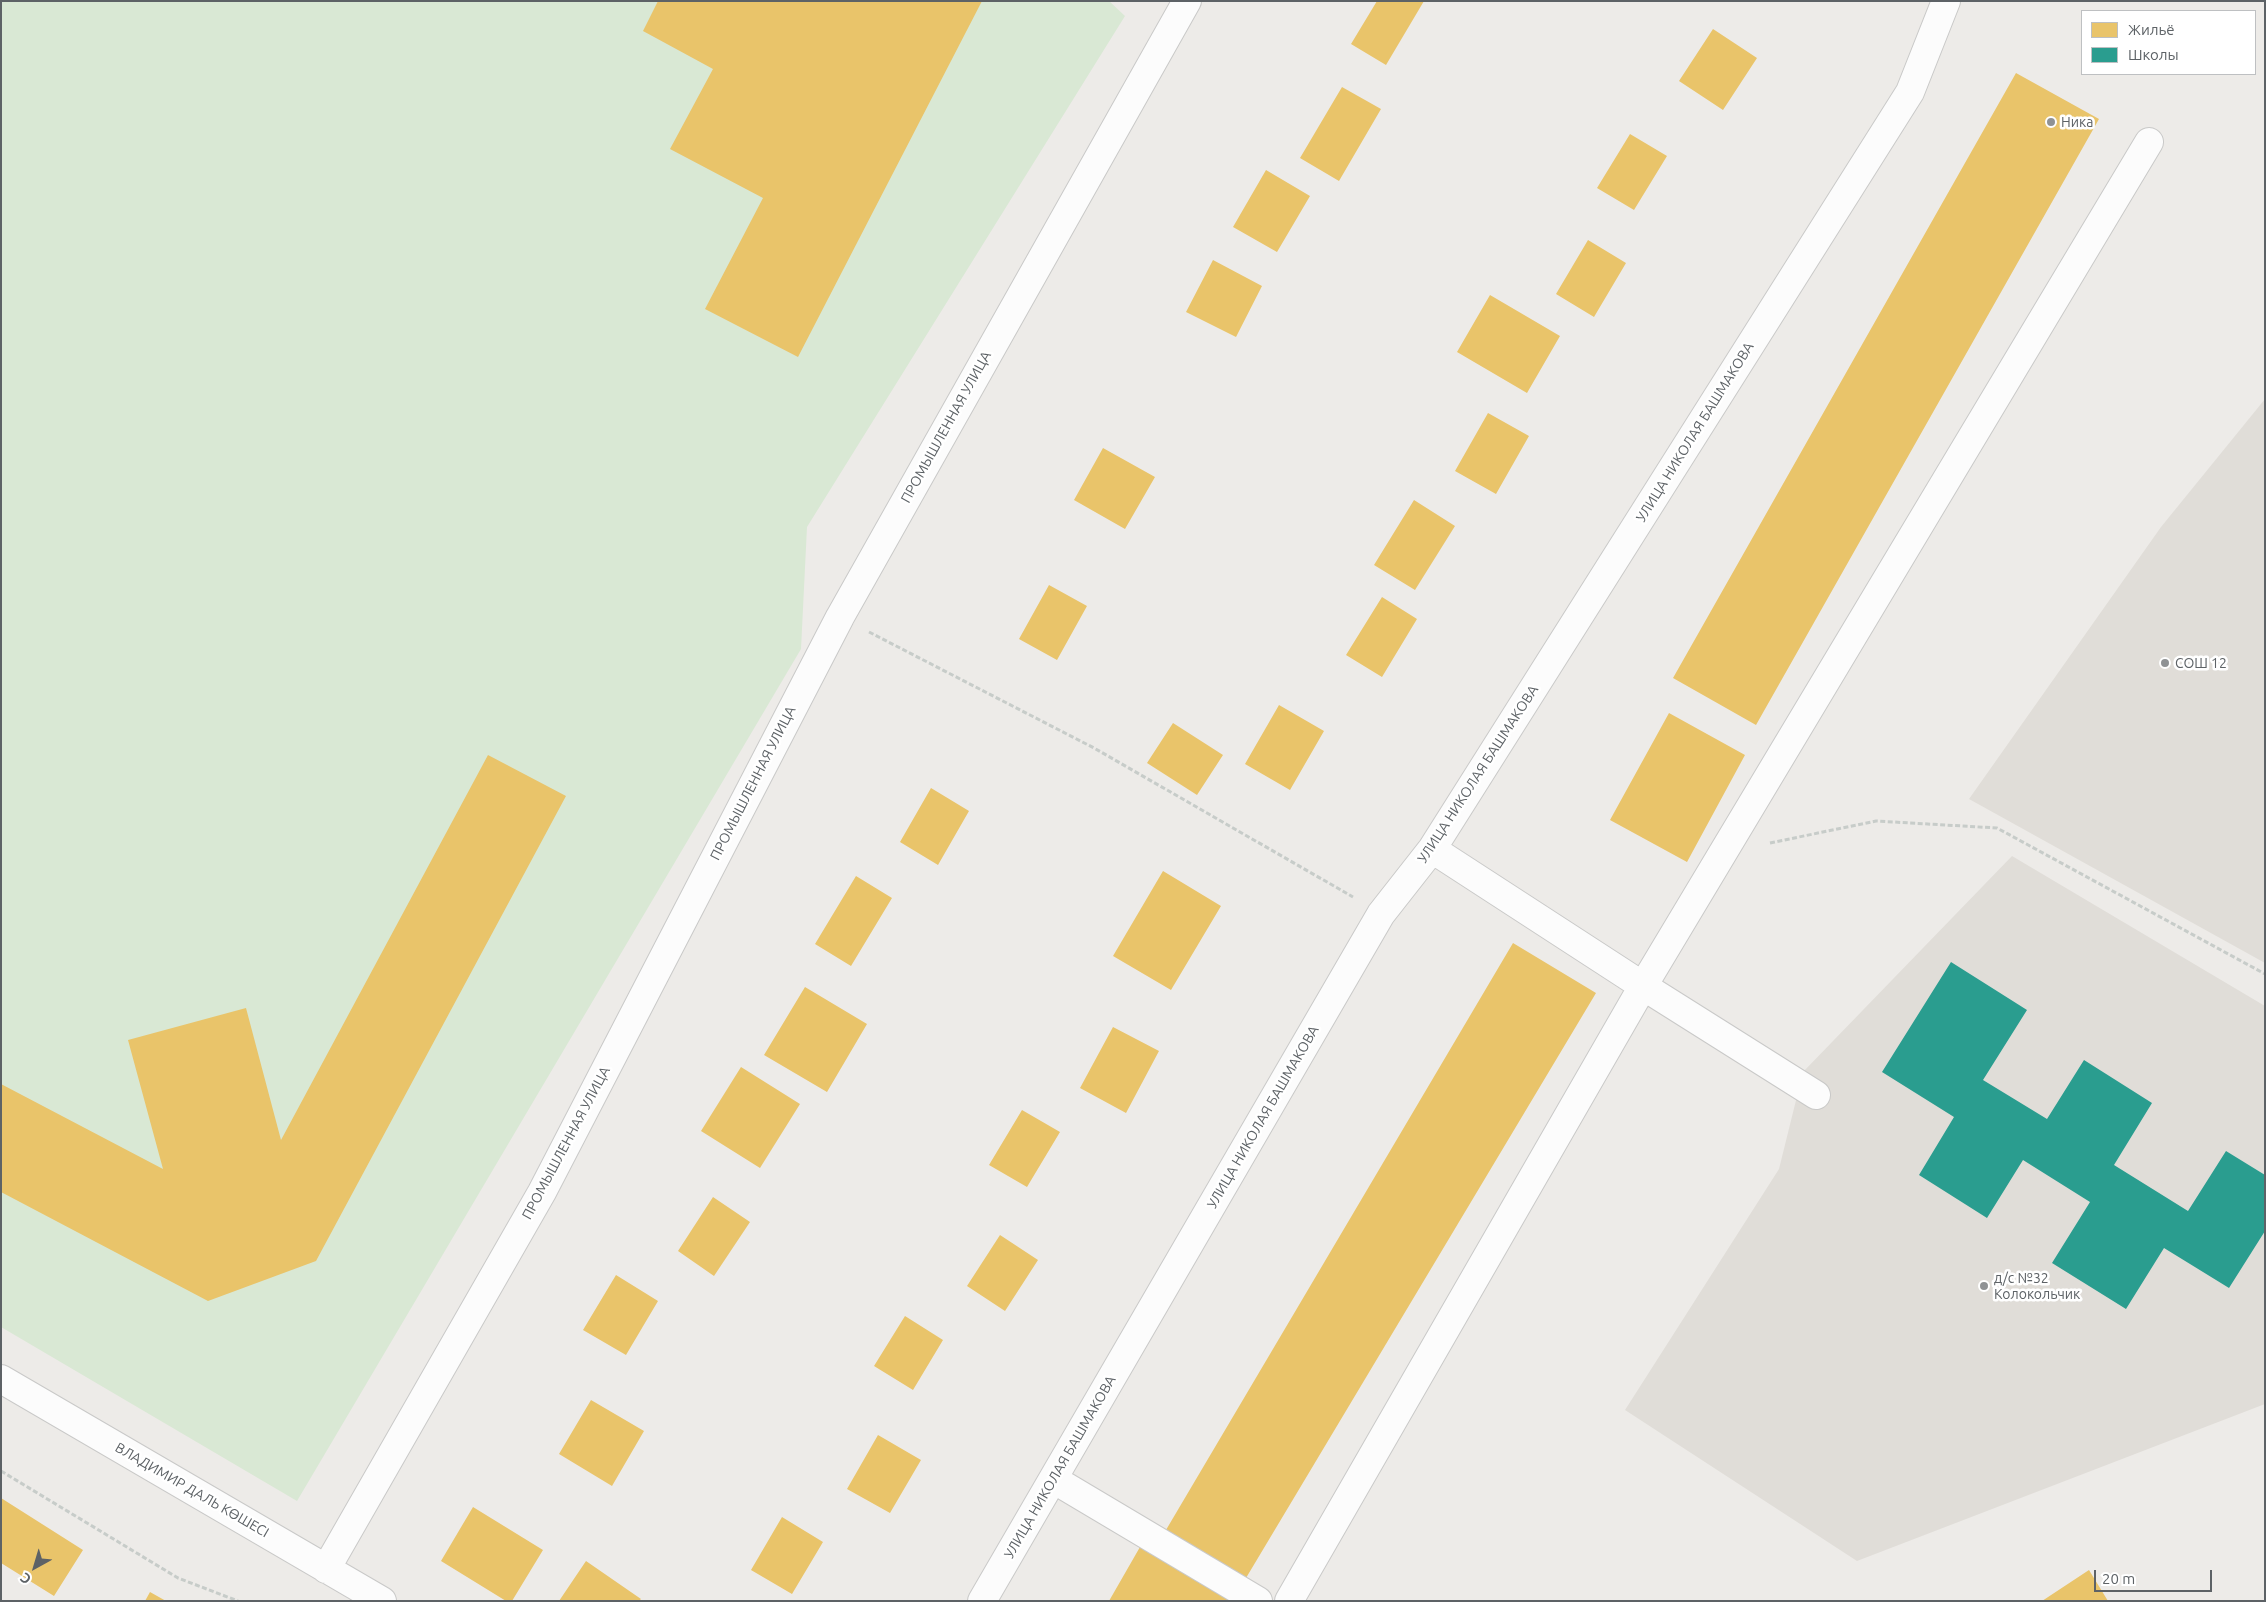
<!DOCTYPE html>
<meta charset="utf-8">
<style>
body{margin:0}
#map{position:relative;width:2266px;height:1602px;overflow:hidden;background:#edebe8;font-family:Ubuntu,sans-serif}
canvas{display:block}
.frame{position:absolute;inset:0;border:2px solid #5d6266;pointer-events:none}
.legend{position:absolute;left:2081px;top:10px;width:175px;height:65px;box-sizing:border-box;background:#fff;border:1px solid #bec0c2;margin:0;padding:6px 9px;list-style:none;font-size:15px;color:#5d6266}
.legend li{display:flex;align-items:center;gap:10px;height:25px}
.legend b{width:25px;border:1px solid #bec0c2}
.north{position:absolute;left:10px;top:1542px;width:50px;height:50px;-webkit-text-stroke:4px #fff;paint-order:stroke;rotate:219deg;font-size:14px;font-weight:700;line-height:20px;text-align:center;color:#5d6266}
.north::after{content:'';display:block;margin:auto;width:18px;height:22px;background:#5d6266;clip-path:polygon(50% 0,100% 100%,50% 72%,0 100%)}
.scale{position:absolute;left:2094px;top:1570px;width:118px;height:22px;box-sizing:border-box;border:2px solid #5d6266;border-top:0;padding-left:6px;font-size:15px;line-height:18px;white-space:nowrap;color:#5d6266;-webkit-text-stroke:4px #fff;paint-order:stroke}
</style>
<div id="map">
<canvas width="2266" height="1602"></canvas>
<div class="frame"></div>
<ul class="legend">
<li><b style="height:14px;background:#e9c46a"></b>Жильё</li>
<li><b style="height:14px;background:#2a9d8f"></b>Школы</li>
</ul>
<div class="north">С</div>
<div class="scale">20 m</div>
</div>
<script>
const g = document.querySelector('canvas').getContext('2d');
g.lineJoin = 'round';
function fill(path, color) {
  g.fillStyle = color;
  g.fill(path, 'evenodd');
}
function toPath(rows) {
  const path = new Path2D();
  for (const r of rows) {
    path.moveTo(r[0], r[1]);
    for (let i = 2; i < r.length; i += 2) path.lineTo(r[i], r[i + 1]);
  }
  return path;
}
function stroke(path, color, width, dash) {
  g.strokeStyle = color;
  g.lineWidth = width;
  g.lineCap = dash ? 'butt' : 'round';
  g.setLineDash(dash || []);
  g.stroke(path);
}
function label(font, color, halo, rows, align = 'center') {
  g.font = font + ' Ubuntu,sans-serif';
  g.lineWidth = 5;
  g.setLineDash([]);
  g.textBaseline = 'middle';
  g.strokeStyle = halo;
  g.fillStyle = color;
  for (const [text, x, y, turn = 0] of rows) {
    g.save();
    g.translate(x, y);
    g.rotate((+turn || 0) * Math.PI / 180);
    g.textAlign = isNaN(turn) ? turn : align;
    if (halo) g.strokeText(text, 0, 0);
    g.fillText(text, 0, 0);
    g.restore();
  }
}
const education = toPath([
 [2265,399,2265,963,1969,799,2161,527],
 [2012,856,2265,1006,2265,1404,1857,1561,1625,1410,1779,1169,1803,1072]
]);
const green = toPath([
 [1,1,1109,1,1125,16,807,527,801,649,297,1501,1,1327]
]);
const homes = toPath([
 [658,1,982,1,798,357,705,309,763,198,670,149,713,69,643,31],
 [1377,1,1424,1,1386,65,1351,44],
 [1713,29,1757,58,1723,110,1679,81],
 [2016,73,2099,119,1756,725,1673,678],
 [1342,87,1381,109,1339,181,1300,158],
 [1630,134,1667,156,1634,210,1597,188],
 [1266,170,1310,196,1277,252,1233,227],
 [1588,240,1626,263,1594,317,1556,294],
 [1213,260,1262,286,1236,337,1186,312],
 [1490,295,1560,336,1527,393,1457,352],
 [1488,413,1529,436,1496,494,1455,471],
 [1103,448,1155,477,1125,529,1074,500],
 [1414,500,1455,526,1415,590,1374,565],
 [1049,585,1087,606,1057,660,1019,639],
 [1382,597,1417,619,1382,677,1346,655],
 [1279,705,1324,731,1290,790,1245,764],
 [1669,713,1745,755,1687,862,1610,820],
 [1173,723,1223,755,1197,795,1147,763],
 [488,755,566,796,316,1261,208,1301,1,1192,1,1084,163,1169,128,1040,246,1008,281,1140],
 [931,788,969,811,938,865,900,842],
 [1163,871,1221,906,1171,990,1113,956],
 [856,876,892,898,851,966,815,944],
 [1513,943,1596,993,1243,1583,1163,1535],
 [805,987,867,1024,827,1092,764,1055],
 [1113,1027,1159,1051,1126,1113,1080,1088],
 [741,1067,800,1104,760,1168,701,1131],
 [1022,1110,1060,1132,1027,1187,989,1165],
 [713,1197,750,1222,714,1276,678,1251],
 [1000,1235,1038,1260,1005,1311,967,1286],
 [616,1275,658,1301,626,1355,583,1330],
 [905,1316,943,1340,913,1390,874,1366],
 [591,1400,644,1431,612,1486,559,1454],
 [878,1435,921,1460,890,1513,847,1489],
 [1,1498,83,1550,54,1596,1,1563],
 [473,1507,543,1550,512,1601,506,1601,441,1561],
 [782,1517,823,1542,792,1594,751,1570],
 [1140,1547,1229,1599,1228,1601,1109,1601],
 [586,1561,641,1599,639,1601,559,1601],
 [2089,1570,2108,1601,2042,1601],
 [150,1592,166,1601,145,1601]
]);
const schools = toPath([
 [1951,962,2027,1010,1983,1080,2047,1119,2084,1060,2152,1103,2114,1165,2188,1211,2226,1151,2265,1175,2265,1231,2229,1288,2164,1248,2126,1309,2052,1263,2090,1202,2023,1160,1987,1218,1919,1175,1954,1117,1882,1072]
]);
const path = toPath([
 [869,632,1094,748,1353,897],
 [1770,843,1876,821,1997,828,2265,974],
 [1,1471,178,1578,238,1601]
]);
const minor = toPath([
 [1816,1095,1643,986,2149,142],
 [1,1379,382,1601],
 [1053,1479,1258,1601],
 [326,1569,542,1192,840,617,1187,1],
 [982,1601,1381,914,1432,849,1910,92,1946,1],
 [1289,1601,1643,986,1432,849]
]);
const markers = [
 [2051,122,5,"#8f9294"],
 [2165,663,5,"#8f9294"],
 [1984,1286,5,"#8f9294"]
];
const poiNames = [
 ["Ника",2061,122],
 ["СОШ 12",2175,663],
 ["д/с №32",1994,1278],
 ["Колокольчик",1994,1294]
];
const streetNames = [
 ["ПРОМЫШЛЕННАЯ УЛИЦА",946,427,-61],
 ["УЛИЦА НИКОЛАЯ БАШМАКОВА",1695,432,-58],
 ["УЛИЦА НИКОЛАЯ БАШМАКОВА",1478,774,-57],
 ["ПРОМЫШЛЕННАЯ УЛИЦА",753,783,-63],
 ["УЛИЦА НИКОЛАЯ БАШМАКОВА",1263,1117,-60],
 ["ПРОМЫШЛЕННАЯ УЛИЦА",566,1143,-62],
 ["УЛИЦА НИКОЛАЯ БАШМАКОВА",1060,1467,-60],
 ["ВЛАДИМИР ДАЛЬ КӨШЕСІ",192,1490,30]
];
fill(education, '#e0ddd8');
fill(green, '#d9e8d4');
fill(homes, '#e9c46a');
fill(schools, '#2a9d8f');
stroke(minor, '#c9c9c8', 30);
stroke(path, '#c7ccc9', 3, [5, 2.5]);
stroke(minor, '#fcfcfc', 28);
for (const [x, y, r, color] of markers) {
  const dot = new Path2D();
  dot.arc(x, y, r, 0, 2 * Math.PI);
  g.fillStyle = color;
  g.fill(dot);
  stroke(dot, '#fff', 2);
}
label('14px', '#5d6266', '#fff', poiNames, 'left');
label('14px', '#5d6266', '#fff', streetNames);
</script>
